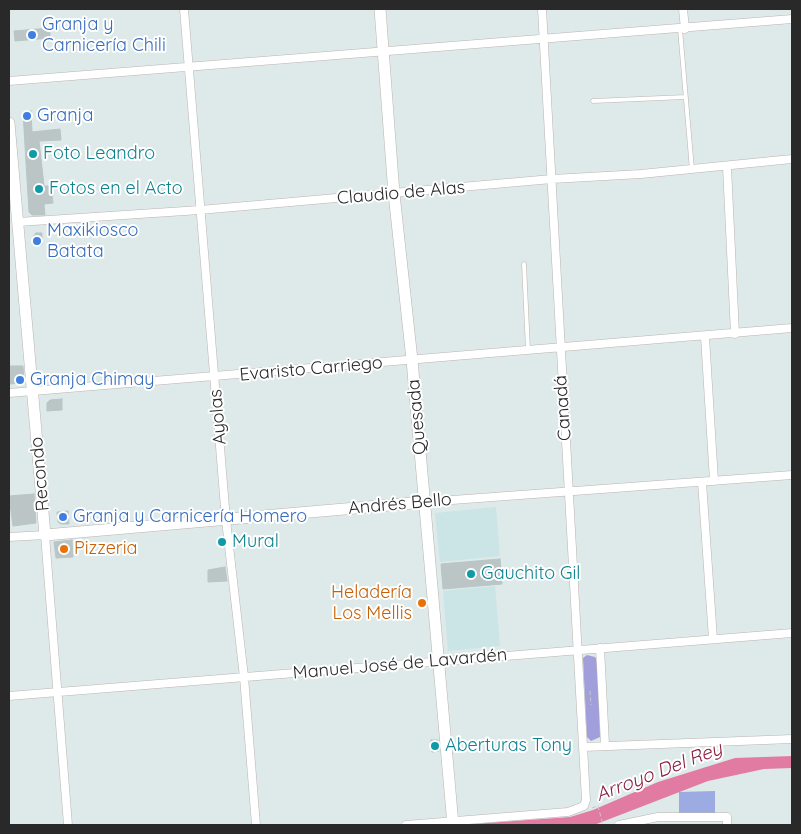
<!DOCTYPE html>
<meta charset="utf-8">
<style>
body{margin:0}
#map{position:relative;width:801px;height:834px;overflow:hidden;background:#ddeae9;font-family:Quicksand,sans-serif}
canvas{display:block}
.frame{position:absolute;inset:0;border:10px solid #292929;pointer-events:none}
</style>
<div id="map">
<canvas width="801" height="834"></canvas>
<div class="frame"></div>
</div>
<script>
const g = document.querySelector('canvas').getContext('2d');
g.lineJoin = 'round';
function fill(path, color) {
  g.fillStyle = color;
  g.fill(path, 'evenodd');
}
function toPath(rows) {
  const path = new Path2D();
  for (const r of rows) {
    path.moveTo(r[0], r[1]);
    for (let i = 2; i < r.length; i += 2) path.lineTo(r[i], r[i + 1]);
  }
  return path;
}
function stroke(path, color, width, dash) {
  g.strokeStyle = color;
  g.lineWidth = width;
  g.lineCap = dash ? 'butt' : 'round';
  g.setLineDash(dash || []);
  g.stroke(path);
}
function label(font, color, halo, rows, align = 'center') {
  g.font = font + ' Quicksand,sans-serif';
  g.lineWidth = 4;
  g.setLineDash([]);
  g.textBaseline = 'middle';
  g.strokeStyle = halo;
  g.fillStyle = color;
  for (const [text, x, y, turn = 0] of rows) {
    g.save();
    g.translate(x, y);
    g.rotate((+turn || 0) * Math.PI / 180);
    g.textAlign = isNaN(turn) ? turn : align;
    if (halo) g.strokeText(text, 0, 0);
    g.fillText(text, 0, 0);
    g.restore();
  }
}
const education = toPath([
 [496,507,500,556,440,562,435,513],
 [495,586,500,646,448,651,443,591]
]);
const green = toPath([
 [587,655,595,657,598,662,600,737,591,741,587,737,583,658]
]);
const pitch = toPath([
 [715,791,715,813,679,814,679,792]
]);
const water = toPath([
 [792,756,792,768,764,769,708,781,594,825,459,825,570,817,593,810,658,782,735,758]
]);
const building = toPath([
 [50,28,50,38,15,41,14,31,50,28],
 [31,111,32,132,60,129,61,140,39,141,44,186,51,186,53,203,44,204,45,215,32,215,29,212,23,112,31,111],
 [36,233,42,233,42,245,33,245,33,237,36,233],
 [10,366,23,366,24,380,21,383,10,384,10,366],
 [62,399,62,410,47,411,47,403,50,400,62,399],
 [34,494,36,523,13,526,9,496,34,494],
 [68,511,69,524,61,524,58,522,57,512,68,511],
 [72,540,73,557,56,558,54,542,72,540],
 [500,559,502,584,443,589,441,564,500,559],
 [225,567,227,581,208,582,208,570,225,567],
 [431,740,438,740,439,751,432,752,431,740]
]);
const path = toPath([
 [590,691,591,705],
 [592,808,598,806,603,825]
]);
const lane = toPath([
 [680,29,692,170],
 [593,101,685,97],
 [524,264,528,350]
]);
const street = toPath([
 [184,9,226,520,244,677,256,825],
 [683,9,685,29],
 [9,81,792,19],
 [727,167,735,334],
 [18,222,200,210,552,179,641,174,792,159],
 [705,337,714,481],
 [9,393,792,328],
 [702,482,713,639],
 [425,502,792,475],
 [9,537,45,535,68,825],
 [600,648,605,745],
 [9,696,792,633],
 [583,747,792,739],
 [406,825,568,812,584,806,586,800,542,9],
 [619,825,658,817,727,817,727,825]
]);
const secondary = toPath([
 [380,9,394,194,412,360,453,825],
 [9,123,45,535,425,502]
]);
const markers = [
 [32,35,5,"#3f7fe0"],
 [27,116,5,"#3f7fe0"],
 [33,154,5,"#0f9aa8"],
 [39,189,5,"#0f9aa8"],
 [37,241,5,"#3f7fe0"],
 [20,380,5,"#3f7fe0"],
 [63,517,5,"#3f7fe0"],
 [222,542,5,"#0f9aa8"],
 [64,549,5,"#e8710a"],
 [471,574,5,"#0f9aa8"],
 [422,603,5,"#e8710a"],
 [435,746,5,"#0f9aa8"]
];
const shopNames = [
 ["Granja y",42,25],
 ["Carnicería Chili",42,46],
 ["Granja",37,116],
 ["Maxikiosco",47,231],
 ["Batata",47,252],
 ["Granja Chimay",30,380],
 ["Granja y Carnicería Homero",73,517]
];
const cultureNames = [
 ["Foto Leandro",43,154],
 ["Fotos en el Acto",49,189],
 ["Mural",232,542],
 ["Gauchito Gil",481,574],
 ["Aberturas Tony",445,746]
];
const streetNames = [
 ["Claudio de Alas",401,193,-5],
 ["Evaristo Carriego",311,369,-5],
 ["Canadá",563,408,-94],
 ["Ayolas",218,417,-95],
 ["Quesada",417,417,-95],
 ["Recondo",40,474,-95],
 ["Andrés Bello",400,504,-5],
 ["Manuel José de Lavardén",400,664,-5]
];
const foodNames = [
 ["Pizzeria",74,549],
 ["Heladería",412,593,"right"],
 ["Los Mellis",412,614,"right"]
];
const waterNames = [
 ["Arroyo Del Rey",659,772,-21]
];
fill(education, '#cbe5e6');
fill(green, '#a09fdb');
fill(pitch, '#9cabe1');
fill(water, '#e17ba2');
fill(building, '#bcc5c5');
stroke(building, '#b7c5c5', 1);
stroke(lane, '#bbb3b0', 5);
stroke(street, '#bbb3b0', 9);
stroke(secondary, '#bbb3b0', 12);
stroke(path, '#c7c7c7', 1, [4, 2.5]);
stroke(lane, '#fff', 4);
stroke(street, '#fff', 8);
stroke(secondary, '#fff', 11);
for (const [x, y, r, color] of markers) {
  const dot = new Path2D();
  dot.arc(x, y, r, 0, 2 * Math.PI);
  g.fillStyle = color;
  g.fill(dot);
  stroke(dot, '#fff', 2);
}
label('18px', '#366cbe', '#fff', shopNames, 'left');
label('18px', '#0d838f', '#fff', cultureNames, 'left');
label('18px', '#292929', '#fff', streetNames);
label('18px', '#c56008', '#fff', foodNames, 'left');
label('italic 19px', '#8b1c3e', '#fff', waterNames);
</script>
